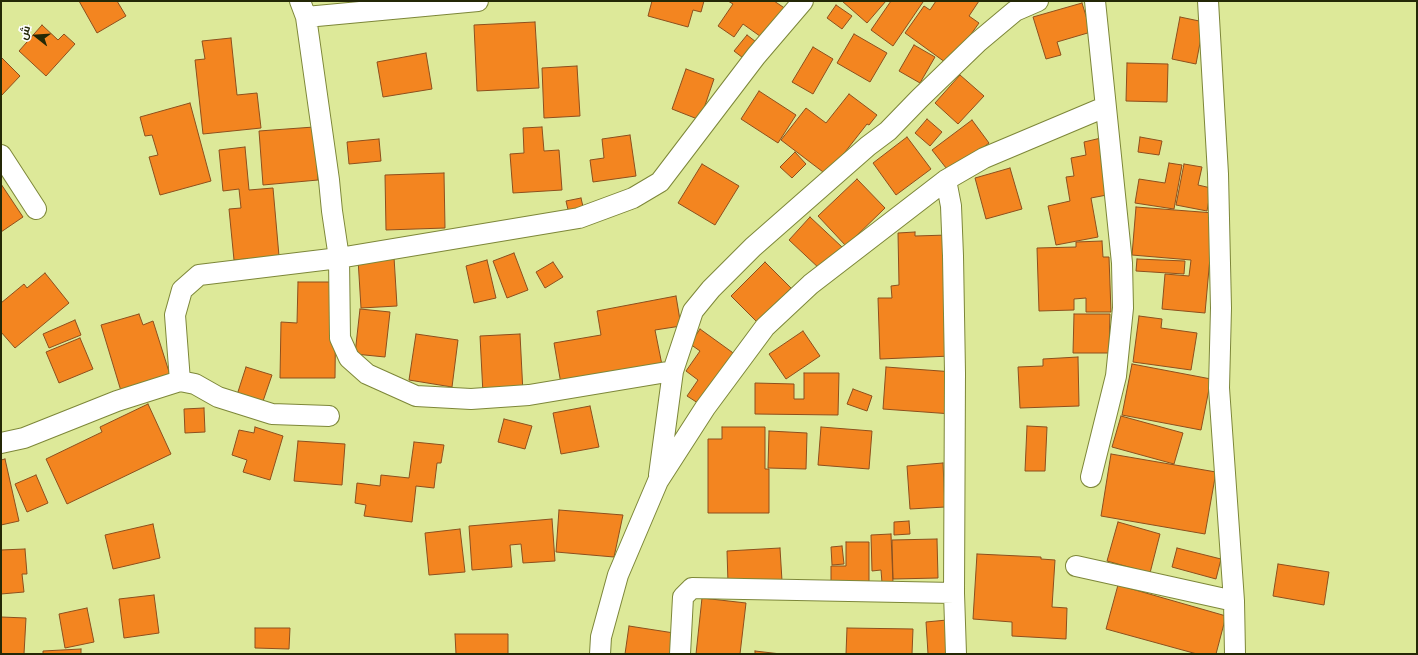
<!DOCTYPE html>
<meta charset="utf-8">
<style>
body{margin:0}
#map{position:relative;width:1418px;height:655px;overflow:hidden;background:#dde999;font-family:Inter,Cairo,sans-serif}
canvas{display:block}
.frame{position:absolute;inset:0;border:2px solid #242806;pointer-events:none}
.north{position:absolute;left:16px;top:16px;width:40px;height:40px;-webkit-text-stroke:3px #fff;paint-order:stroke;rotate:287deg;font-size:11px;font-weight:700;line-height:16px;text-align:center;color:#242806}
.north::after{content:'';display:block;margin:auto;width:14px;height:18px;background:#242806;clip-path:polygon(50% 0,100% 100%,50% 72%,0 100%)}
</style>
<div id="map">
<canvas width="1418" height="655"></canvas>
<div class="frame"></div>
<div class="north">ش</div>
</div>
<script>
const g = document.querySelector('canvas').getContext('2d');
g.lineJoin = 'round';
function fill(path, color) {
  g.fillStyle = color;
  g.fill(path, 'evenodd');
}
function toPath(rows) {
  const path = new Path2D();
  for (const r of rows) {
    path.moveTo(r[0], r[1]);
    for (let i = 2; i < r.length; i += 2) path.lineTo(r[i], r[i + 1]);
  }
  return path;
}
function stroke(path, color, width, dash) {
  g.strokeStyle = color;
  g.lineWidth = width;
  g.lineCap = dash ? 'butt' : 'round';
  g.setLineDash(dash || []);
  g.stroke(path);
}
const building = toPath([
 [79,1,117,1,126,16,97,33,79,1],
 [652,1,704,1,701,12,693,10,688,27,648,16,652,1],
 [728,1,774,1,786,9,764,39,743,24,734,37,718,26,733,4,728,1],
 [842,1,886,1,867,23,842,1],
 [891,1,922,1,923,2,893,46,871,30,891,1],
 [936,1,979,1,969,16,979,23,949,65,905,33,924,6,930,10,936,1],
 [1082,3,1091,32,1057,42,1061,55,1046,59,1033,17,1082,3],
 [836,5,852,16,842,29,827,18,836,5],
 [1180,17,1204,22,1196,64,1172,59,1180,17],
 [535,22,539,88,477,91,474,25,535,22],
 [42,25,58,40,64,34,75,44,46,76,19,51,42,25],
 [854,34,887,53,870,82,837,63,854,34],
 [747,35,760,45,747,61,734,51,747,35],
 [231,38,237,95,257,93,261,128,203,134,195,60,205,59,202,41,231,38],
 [914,45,935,57,920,83,899,71,914,45],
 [813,47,833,59,813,94,792,82,813,47],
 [426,53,432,89,383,97,377,62,426,53],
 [1,57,20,76,1,96,1,57],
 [1127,63,1168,64,1167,102,1126,101,1127,63],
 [577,66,580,116,544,118,542,68,577,66],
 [686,69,714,79,700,120,672,109,686,69],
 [960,75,984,96,958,124,935,103,960,75],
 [759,91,796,115,778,143,741,119,759,91],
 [849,94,877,115,869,125,867,124,827,175,781,140,806,108,826,123,849,94],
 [190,103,211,181,160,195,149,157,158,155,152,135,145,136,140,117,190,103],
 [927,119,942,132,930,146,915,133,927,119],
 [972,120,989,143,950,173,932,150,972,120],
 [314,127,318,180,263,185,259,131,314,127],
 [542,127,544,151,559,150,562,190,513,193,510,154,524,153,523,128,542,127],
 [630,135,636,176,593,182,590,160,604,158,602,139,630,135],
 [907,137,931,169,896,195,873,163,907,137],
 [1140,137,1162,141,1159,155,1138,152,1140,137],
 [1101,138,1112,194,1091,198,1098,237,1056,245,1048,206,1070,201,1066,177,1074,176,1071,158,1086,155,1084,142,1101,138],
 [379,139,381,161,349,164,347,142,379,139],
 [245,147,249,190,273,188,279,256,234,260,229,209,241,208,239,189,223,191,219,150,245,147],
 [795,152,806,164,792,178,780,167,795,152],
 [1169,163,1182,165,1174,209,1135,203,1139,179,1165,183,1169,163],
 [702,164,739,186,715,225,678,203,702,164],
 [1184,164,1202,167,1198,185,1211,188,1207,211,1176,205,1184,164],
 [1010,168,1022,209,986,219,975,178,1010,168],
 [444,173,445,228,386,230,385,175,444,173],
 [857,179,885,208,846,246,818,216,857,179],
 [1,184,23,217,1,232,1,184],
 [581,198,584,211,569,214,566,201,581,198],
 [1136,207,1214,213,1205,313,1162,309,1165,274,1189,276,1191,260,1132,255,1136,207],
 [810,217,842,247,821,270,789,240,810,217],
 [915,232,915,236,948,235,951,356,880,359,878,298,892,298,891,286,899,285,898,233,915,232],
 [1102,241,1103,257,1109,257,1111,312,1086,312,1086,298,1074,299,1074,310,1039,311,1037,248,1076,247,1076,242,1102,241],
 [514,253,528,290,507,298,493,261,514,253],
 [394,257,397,306,361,308,358,259,394,257],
 [1137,259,1185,261,1184,274,1136,271,1137,259],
 [487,260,496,298,474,303,466,266,487,260],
 [553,262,563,277,545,288,536,272,553,262],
 [765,262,791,288,757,322,731,296,765,262],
 [45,273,69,303,15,348,1,332,1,303,24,284,27,288,45,273],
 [298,282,336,282,335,378,280,378,281,322,297,323,298,282],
 [676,296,681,326,655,330,662,365,561,384,554,343,601,335,597,311,676,296],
 [360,309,390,312,385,357,355,354,360,309],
 [139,314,143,325,153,321,170,375,121,391,101,325,139,314],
 [1074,314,1110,314,1109,353,1073,353,1074,314],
 [1139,316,1162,319,1161,328,1197,333,1191,370,1133,362,1139,316],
 [75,320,81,335,49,348,43,334,75,320],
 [700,329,736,355,701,405,687,396,698,380,686,371,700,351,690,344,700,329],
 [803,331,820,356,786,379,769,354,803,331],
 [416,334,458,340,452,387,409,380,416,334],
 [520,334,523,393,483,394,480,336,520,334],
 [80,338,93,369,59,383,46,352,80,338],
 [1078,357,1079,406,1020,408,1018,367,1043,366,1043,359,1078,357],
 [1132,364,1211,379,1201,430,1122,415,1132,364],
 [246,367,272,375,261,407,236,398,246,367],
 [886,367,954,372,952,414,883,409,886,367],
 [804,373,839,373,838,415,755,414,755,383,794,384,794,399,804,399,804,373],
 [853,389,872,396,867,411,847,404,853,389],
 [148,404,171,454,67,504,46,459,102,432,100,427,148,404],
 [590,406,599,447,561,454,553,413,590,406],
 [204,408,205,432,185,433,184,409,204,408],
 [1121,416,1183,433,1174,464,1112,447,1121,416],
 [504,419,532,426,525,449,498,442,504,419],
 [1027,426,1047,427,1045,471,1025,471,1027,426],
 [255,427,283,436,270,480,243,472,247,460,232,455,239,430,254,433,255,427],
 [722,427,765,427,765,469,769,469,769,513,708,513,708,439,722,439,722,427],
 [821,427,872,431,869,469,818,465,821,427],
 [769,431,807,433,806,469,768,468,769,431],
 [298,441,345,444,342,485,294,481,298,441],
 [414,442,444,445,441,463,437,463,434,488,416,486,412,522,364,516,366,505,355,503,357,483,380,486,381,475,409,478,414,442],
 [1111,454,1216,472,1205,534,1101,516,1111,454],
 [5,459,19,521,1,525,1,460,5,459],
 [943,463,945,507,910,509,907,466,943,463],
 [36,475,48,503,27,512,15,484,36,475],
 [559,510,623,515,614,557,556,552,559,510],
 [552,519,555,561,523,563,521,544,510,545,512,567,472,570,469,526,552,519],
 [909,521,910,534,894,535,894,522,909,521],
 [1118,522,1160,534,1150,573,1107,561,1118,522],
 [153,524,160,558,113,569,105,535,153,524],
 [460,529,465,572,429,575,425,533,460,529],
 [891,534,893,583,882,583,881,570,872,571,871,535,891,534],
 [937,539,938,578,893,579,892,540,937,539],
 [846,542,869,542,869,582,831,582,831,566,846,566,846,542],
 [842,546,844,564,832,565,831,547,842,546],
 [780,548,782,581,728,583,727,551,780,548],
 [1177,548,1221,559,1216,579,1172,567,1177,548],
 [25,549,27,574,22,574,24,592,1,594,1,550,25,549],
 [977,554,1041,557,1041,559,1055,560,1052,607,1067,608,1066,639,1012,636,1012,622,973,619,977,554],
 [1278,564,1329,572,1324,605,1273,596,1278,564],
 [1118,585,1226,616,1216,654,1197,654,1106,629,1118,585],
 [154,595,159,633,124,638,119,599,154,595],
 [702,598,746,603,740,654,696,654,702,598],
 [87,608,94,642,65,648,59,614,87,608],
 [1,617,26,618,24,654,1,654,1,617],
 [947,620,950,654,928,654,926,622,947,620],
 [629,626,674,633,671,654,625,654,629,626],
 [255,628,290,628,289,649,255,648,255,628],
 [847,628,913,629,912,654,846,654,847,628],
 [455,634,508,634,508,654,456,654,455,634],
 [81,649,81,654,43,654,43,651,81,649],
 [755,651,781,654,755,654,755,651]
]);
const minor = toPath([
 [300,1,306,17,329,180,332,211,339,258,340,338,349,358,367,374,416,396,471,399,529,395,673,371],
 [306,17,478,1],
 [1,155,36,209],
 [946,180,951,206,953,256,955,373,954,593,956,654],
 [329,416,272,414,218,397,195,384,180,381,175,315,182,290,199,275,339,258,579,218,633,198,660,182,756,56,803,1],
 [1,443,24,438,117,401,180,381],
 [659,475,673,371,693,311,711,289,753,247,868,146,888,131,919,99,978,42,1015,11,1038,1],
 [1091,477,1116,376,1123,308,1122,263,1095,1],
 [1076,566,1234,601,1219,388,1221,308,1218,174,1208,1],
 [1234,601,1235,654],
 [600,654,601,637,618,575,658,481,705,408,765,327,811,284,946,180,984,158,1105,107],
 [680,654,683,597,692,588,954,593]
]);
fill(building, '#f38520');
stroke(building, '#8d4f1d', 1);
stroke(minor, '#7d8739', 22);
stroke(minor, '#fff', 20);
</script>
